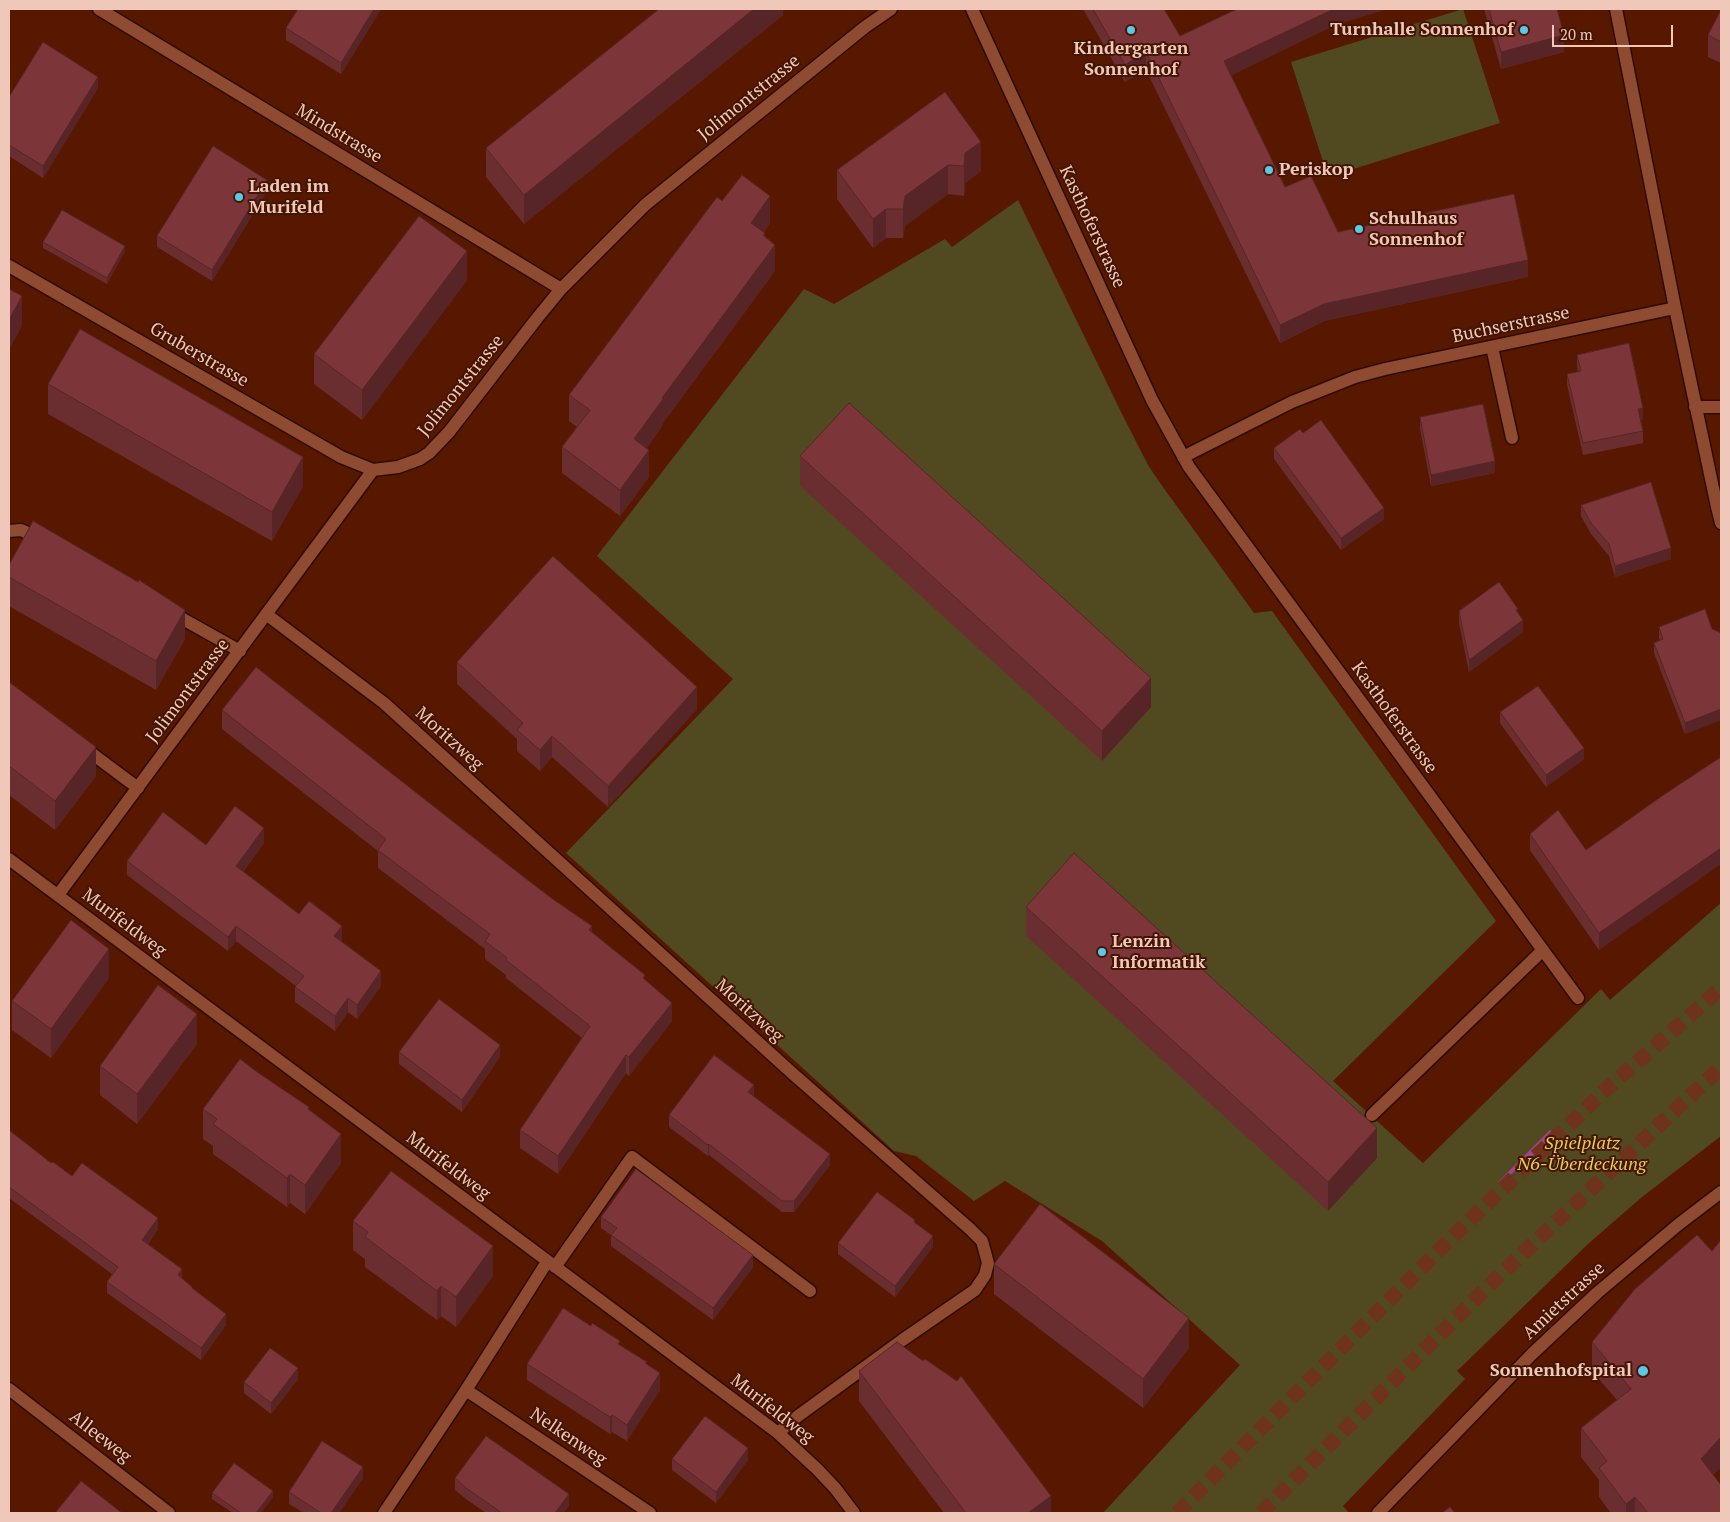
<!DOCTYPE html>
<meta charset="utf-8">
<style>
body{margin:0}
#map{position:relative;width:1730px;height:1522px;overflow:hidden;background:#581800;font-family:"PT Serif",serif}
canvas{display:block}
.frame{position:absolute;inset:0;border:10px solid #f0c8ba;pointer-events:none}
.scale{position:absolute;left:1552px;top:25px;width:121px;height:22px;box-sizing:border-box;border:2px solid #f0c8ba;border-top:0;padding-left:6px;font-size:15px;line-height:18px;white-space:nowrap;color:#f0c8ba;-webkit-text-stroke:4px #451503;paint-order:stroke}
</style>
<div id="map">
<canvas width="1730" height="1522"></canvas>
<div class="frame"></div>
<div class="scale">20 m</div>
</div>
<script>
const g = document.querySelector('canvas').getContext('2d');
g.lineJoin = 'round';
function fill(path, color) {
  g.fillStyle = color;
  g.fill(path, 'evenodd');
}
function toPath(rows) {
  const path = new Path2D();
  for (const r of rows) {
    path.moveTo(r[0], r[1]);
    for (let i = 2; i < r.length; i += 2) path.lineTo(r[i], r[i + 1]);
  }
  return path;
}
function stroke(path, color, width, dash) {
  g.strokeStyle = color;
  g.lineWidth = width;
  g.lineCap = dash ? 'butt' : 'round';
  g.setLineDash(dash || []);
  g.stroke(path);
}
function label(font, color, halo, rows, align = 'center') {
  g.font = font + ' "PT Serif",serif';
  g.lineWidth = 4;
  g.setLineDash([]);
  g.textBaseline = 'middle';
  g.strokeStyle = halo;
  g.fillStyle = color;
  for (const [text, x, y, turn = 0] of rows) {
    g.save();
    g.translate(x, y);
    g.rotate((+turn || 0) * Math.PI / 180);
    g.textAlign = isNaN(turn) ? turn : align;
    if (halo) g.strokeText(text, 0, 0);
    g.fillText(text, 0, 0);
    g.restore();
  }
}
const green = toPath([
 [1463,9,1500,123,1328,177,1291,62],
 [1018,200,1122,414,1148,465,1160,483,1254,613,1272,611,1496,921,1333,1081,1423,1163,1601,989,1610,1000,1721,903,1721,1136,1642,1197,1588,1244,1457,1371,1465,1379,1343,1506,1349,1513,1103,1513,1240,1365,1102,1241,1005,1181,974,1201,916,1156,894,1151,566,853,733,679,597,556,804,289,834,304,945,239,952,247]
]);
const water = toPath([
 [1550,1130,1555,1136,1500,1184,1498,1182]
]);
const highwayTunnel = toPath([
 [1177,1513,1446,1243,1602,1093,1721,988],
 [1261,1513,1486,1288,1721,1067]
]);
const minor = toPath([
 [99,9,561,289],
 [972,9,1152,400,1189,467,1578,998],
 [1616,9,1675,308,1717,507,1721,523],
 [9,266,341,457,373,470],
 [1492,347,1512,438],
 [1695,407,1721,407],
 [1183,457,1292,402,1355,377,1385,369,1675,308],
 [9,531,21,530,41,539],
 [172,613,240,651],
 [266,614,384,703,792,1073,970,1229,982,1241,988,1263,985,1275,975,1290,901,1341,798,1416,778,1433],
 [83,747,138,788],
 [9,859,778,1433,817,1469,835,1488,854,1513],
 [58,895,373,470,398,467,420,459,429,453,449,432,538,317,561,289,645,205,865,27,891,9],
 [1372,1115,1543,950],
 [555,1267,632,1157,810,1291],
 [9,1389,169,1513],
 [466,1390,650,1513],
 [384,1513,466,1390,547,1262],
 [1378,1513,1532,1354,1597,1293,1679,1224,1721,1192]
]);
const wall = toPath([
 [381,9,341,74,286,40,286,28],
 [783,9,783,15,524,224,486,177,486,148],
 [1083,9,1164,9,1180,36,1237,9,1387,9,1335,25,1231,75,1285,187,1338,232,1528,277,1324,321,1280,343,1146,70,1125,82],
 [1484,9,1557,9,1564,52,1501,69],
 [1721,10,1721,63,1708,57,1708,35],
 [98,88,43,178,9,156,9,97],
 [945,92,981,171,965,183,964,196,948,194,905,226,903,238,886,238,873,248,837,199,837,170],
 [267,191,212,281,157,247,157,236],
 [722,201,770,223,764,232,775,271,663,423,663,425,646,449,649,477,620,516,562,473,562,447,577,427,569,421,569,395],
 [43,242,125,251,107,284,43,248],
 [467,280,362,420,314,384,314,354],
 [1577,355,1643,419,1640,420,1643,431,1643,443,1583,455,1567,385,1567,374,1578,372,1577,366],
 [48,384,303,486,272,541,48,414],
 [1420,417,1495,473,1431,486,1420,429],
 [1303,433,1384,519,1341,550,1274,459,1274,448],
 [800,456,1151,707,1102,761,800,486],
 [1581,505,1671,559,1615,577,1609,556,1591,534,1581,516],
 [9,565,185,639,156,690,9,606],
 [1459,611,1523,632,1469,672,1459,623],
 [1659,627,1712,629,1721,633,1721,720,1685,734,1654,653,1654,643,1660,641,1659,638],
 [457,662,697,709,608,807,552,757,540,771,517,751,517,739,457,684],
 [9,682,96,776,55,830,9,795],
 [222,710,592,932,645,980,672,1021,629,1076,626,1073,558,1174,520,1148,520,1130,582,1038,506,978,506,975,485,959,485,949,378,868,378,851,222,729],
 [1500,712,1584,759,1546,787,1500,723],
 [1721,757,1599,950,1530,850,1530,834,1586,850],
 [264,843,243,872,299,914,342,941,341,942,381,986,357,1019,348,1012,335,1031,295,1002,295,987,296,986,236,941,228,951,127,875,127,861,206,845],
 [1026,907,1377,1158,1328,1211,1026,936],
 [109,978,51,1058,12,1030,12,1001],
 [197,1044,137,1124,100,1095,100,1066],
 [399,1052,500,1057,462,1112,399,1064],
 [257,1072,309,1110,341,1163,305,1214,290,1203,287,1207,213,1154,213,1146,203,1139,203,1109],
 [754,1096,830,1165,794,1212,782,1212,709,1155,708,1156,669,1127,669,1115],
 [9,1130,51,1163,158,1229,148,1244,192,1289,226,1325,201,1360,107,1293,107,1282,112,1274,9,1198],
 [601,1217,753,1267,713,1320,611,1246,611,1235,601,1228],
 [353,1221,493,1276,456,1327,441,1316,437,1320,365,1267,365,1259,353,1250],
 [1721,1240,1721,1467,1713,1475,1721,1513,1611,1513,1599,1497,1599,1480,1581,1457,1581,1428,1617,1400,1592,1371,1592,1342,1712,1251],
 [838,1243,933,1247,895,1297,838,1254],
 [994,1264,1189,1348,1143,1408,994,1294],
 [620,1345,647,1364,660,1390,627,1441,612,1432,610,1434,527,1380,527,1364],
 [859,1371,1051,1513,944,1513,859,1401],
 [298,1379,271,1414,244,1393,244,1382],
 [672,1459,748,1460,716,1503,672,1470],
 [363,1478,339,1513,304,1513,289,1504,289,1492],
 [455,1478,569,1506,563,1513,486,1513,466,1499,455,1490],
 [212,1493,273,1497,261,1513,233,1513,212,1499]
]);
const shadedWall = toPath([
 [374,9,381,9,341,74,341,63],
 [754,9,783,9,783,15,524,224,524,195],
 [1334,9,1387,9,1335,25,1224,79,1224,61],
 [1564,35,1564,52,1501,69,1501,52],
 [1146,52,1146,70,1125,82,1125,65],
 [98,77,98,88,43,178,43,166],
 [981,142,981,171,965,183,964,196,964,166,965,153],
 [948,165,948,194,905,226,903,238,903,209,905,196],
 [267,180,267,191,212,281,212,270],
 [770,196,770,223,751,249,751,223],
 [886,209,886,238,873,248,873,219],
 [765,233,765,258,775,245,775,271,663,423,663,425,634,466,634,439,662,398],
 [125,246,125,251,107,284,107,278],
 [467,251,467,280,362,420,362,390],
 [1528,260,1528,277,1324,321,1280,343,1280,325,1324,304],
 [22,296,22,326,9,350,9,320],
 [1643,408,1643,419,1638,421,1638,409],
 [649,450,649,477,620,516,620,490],
 [303,457,303,486,272,541,272,512],
 [1495,461,1495,473,1431,486,1431,475],
 [1384,508,1384,519,1341,550,1341,538],
 [1671,548,1671,559,1615,577,1615,566],
 [185,610,185,639,156,690,156,661],
 [1523,620,1523,632,1469,672,1469,660],
 [1151,678,1151,707,1102,761,1102,731],
 [697,687,697,709,608,807,608,786],
 [1721,709,1721,720,1685,734,1685,723],
 [552,736,552,757,540,771,540,750],
 [96,747,96,776,55,830,55,801],
 [1584,748,1584,759,1546,787,1546,775],
 [264,828,264,843,236,881,236,866],
 [1721,848,1721,864,1599,950,1599,933],
 [236,926,236,941,228,951,228,937],
 [342,926,342,941,334,951,334,936],
 [592,926,592,944,589,930],
 [109,949,109,978,51,1058,51,1029],
 [381,971,381,986,357,1019,357,1005],
 [348,998,348,1012,335,1031,335,1016],
 [672,1003,672,1021,629,1076,629,1057],
 [197,1014,197,1044,137,1124,137,1094],
 [500,1045,500,1057,462,1112,462,1100],
 [626,1055,626,1073,558,1174,558,1156],
 [754,1085,754,1096,748,1092],
 [1377,1128,1377,1158,1328,1211,1328,1182],
 [341,1134,341,1163,305,1214,305,1185],
 [709,1144,709,1155,708,1156,708,1145],
 [830,1154,830,1165,794,1212,794,1201],
 [290,1174,290,1203,287,1207,287,1178],
 [158,1218,158,1229,142,1251,142,1240],
 [933,1236,933,1247,895,1297,895,1286],
 [493,1246,493,1276,456,1327,456,1297],
 [753,1255,753,1267,713,1320,713,1308],
 [182,1269,182,1280,178,1275],
 [441,1286,441,1316,437,1320,437,1291],
 [226,1314,226,1325,201,1360,201,1348],
 [1189,1318,1189,1348,1143,1408,1143,1379],
 [298,1368,298,1379,271,1414,271,1403],
 [660,1373,660,1390,627,1441,627,1425],
 [612,1415,612,1432,610,1434,610,1417],
 [1721,1437,1721,1467,1701,1488,1701,1459],
 [748,1448,748,1460,716,1503,716,1492],
 [363,1467,363,1478,339,1513,331,1513],
 [273,1491,273,1497,261,1513,256,1513],
 [569,1494,569,1506,563,1513,555,1513],
 [1051,1496,1051,1513,1028,1513],
 [1635,1497,1635,1513,1626,1513,1626,1504]
]);
const building = toPath([
 [298,9,374,9,341,63,286,28,298,9],
 [659,9,754,9,524,195,486,148,659,9],
 [1093,9,1164,9,1180,36,1237,9,1334,9,1224,61,1285,187,1311,176,1338,232,1514,194,1528,260,1324,304,1280,325,1146,52,1125,65,1093,9],
 [1489,9,1557,9,1564,35,1501,52,1489,9],
 [1721,10,1721,42,1708,35,1721,10],
 [43,42,98,77,43,166,9,145,9,97,43,42],
 [945,92,981,142,965,153,964,166,948,165,905,196,903,209,886,209,873,219,837,170,945,92],
 [213,146,267,180,212,270,157,236,213,146],
 [742,175,770,196,751,223,765,233,763,235,775,245,662,398,663,399,634,439,649,450,620,490,562,447,590,410,569,395,717,197,722,201,742,175],
 [62,210,125,246,107,278,43,242,62,210],
 [419,216,467,251,362,390,314,354,419,216],
 [9,289,22,296,9,320,9,289],
 [80,329,303,457,272,512,48,384,80,329],
 [1629,343,1643,408,1638,409,1643,431,1583,443,1567,374,1581,371,1577,355,1629,343],
 [849,403,1151,678,1102,731,800,456,849,403],
 [1483,404,1495,461,1431,475,1420,417,1483,404],
 [1321,420,1384,508,1341,538,1274,448,1300,429,1303,433,1321,420],
 [1651,482,1671,548,1615,566,1609,544,1591,523,1581,505,1651,482],
 [33,521,138,582,139,580,185,610,156,661,9,577,9,565,33,521],
 [553,556,697,687,608,786,552,736,540,750,517,730,523,723,457,662,553,556],
 [1499,582,1518,609,1516,610,1523,620,1469,660,1459,611,1499,582],
 [1705,609,1712,629,1721,633,1721,709,1685,723,1654,643,1663,639,1659,627,1705,609],
 [256,667,525,878,554,900,592,926,589,930,645,975,643,978,672,1003,629,1057,626,1055,558,1156,520,1130,590,1026,506,960,507,958,485,941,490,934,378,850,386,839,222,710,256,667],
 [9,682,96,747,55,801,9,766,9,682],
 [1538,686,1584,748,1546,775,1500,712,1538,686],
 [1721,757,1721,848,1599,933,1530,834,1558,810,1586,850,1662,796,1721,757],
 [235,806,264,828,236,866,299,914,309,901,342,926,334,936,381,971,357,1005,348,998,335,1016,295,987,304,976,236,926,228,937,127,861,163,812,206,845,235,806],
 [1074,853,1377,1128,1328,1182,1026,907,1074,853],
 [71,920,109,949,51,1029,12,1001,71,920],
 [158,985,197,1014,137,1094,100,1066,158,985],
 [439,999,500,1045,462,1100,399,1052,439,999],
 [714,1055,754,1085,748,1092,830,1154,794,1201,782,1201,709,1144,708,1145,669,1115,714,1055],
 [240,1059,257,1072,309,1107,308,1109,341,1134,305,1185,290,1174,287,1178,213,1124,217,1119,203,1109,240,1059],
 [9,1130,51,1163,53,1162,72,1176,82,1163,158,1218,142,1240,182,1269,178,1275,192,1287,192,1288,226,1314,201,1348,107,1282,118,1267,9,1187,9,1130],
 [636,1169,753,1255,713,1308,611,1235,617,1228,601,1217,636,1169],
 [391,1171,493,1246,456,1297,441,1286,437,1291,365,1237,368,1232,353,1221,391,1171],
 [877,1192,915,1220,914,1222,933,1236,895,1286,838,1243,877,1192],
 [1040,1204,1189,1318,1143,1379,994,1264,1040,1204],
 [1697,1235,1712,1251,1721,1240,1721,1437,1701,1459,1721,1485,1721,1513,1648,1513,1635,1497,1626,1504,1599,1468,1607,1461,1581,1428,1631,1389,1592,1342,1635,1289,1697,1235],
 [563,1308,591,1326,592,1323,620,1341,618,1344,647,1362,645,1363,660,1373,627,1425,612,1415,610,1417,527,1364,563,1308],
 [897,1342,923,1361,925,1359,957,1381,961,1376,1051,1496,1028,1513,966,1513,859,1371,897,1342],
 [270,1348,298,1368,271,1403,244,1382,270,1348],
 [705,1416,748,1448,716,1492,672,1459,705,1416],
 [486,1436,569,1494,555,1513,502,1513,466,1488,455,1478,486,1436],
 [322,1441,363,1467,331,1513,321,1513,289,1492,322,1441],
 [234,1463,273,1491,256,1513,241,1513,212,1493,234,1463],
 [81,1481,122,1513,55,1513,81,1481],
 [1450,1507,1455,1513,1442,1513,1450,1507]
]);
const markers = [
 [1131,30,5,"#5bc8e7"],
 [1524,30,5,"#5bc8e7"],
 [1269,170,5,"#5bc8e7"],
 [239,197,5,"#5bc8e7"],
 [1359,229,5,"#5bc8e7"],
 [1102,952,5,"#5bc8e7"],
 [1643,1371,6,"#5bc8e7"]
];
const poiNames = [
 ["Turnhalle Sonnenhof",1514,30,"right"],
 ["Kindergarten",1131,49,"center"],
 ["Sonnenhof",1131,70,"center"],
 ["Periskop",1279,170],
 ["Laden im",249,187],
 ["Murifeld",249,208],
 ["Schulhaus",1369,219],
 ["Sonnenhof",1369,240],
 ["Lenzin",1112,942],
 ["Informatik",1112,963],
 ["Sonnenhofspital",1632,1371,"right"]
];
const streetNames = [
 ["Jolimontstrasse",749,98,-39],
 ["Mindstrasse",339,134,31],
 ["Kasthoferstrasse",1092,227,65],
 ["Buchserstrasse",1511,325,-12],
 ["Gruberstrasse",199,355,30],
 ["Jolimontstrasse",461,386,-51],
 ["Jolimontstrasse",188,691,-53],
 ["Kasthoferstrasse",1394,718,54],
 ["Moritzweg",449,739,42],
 ["Murifeldweg",124,923,37],
 ["Moritzweg",749,1011,42],
 ["Murifeldweg",448,1166,37],
 ["Amietstrasse",1564,1301,-43],
 ["Murifeldweg",772,1409,38],
 ["Alleeweg",100,1437,38],
 ["Nelkenweg",568,1437,34]
];
const parkNames = [
 ["Spielplatz",1582,1144],
 ["N6-Überdeckung",1582,1165]
];
fill(green, '#514a20');
fill(water, '#a5428a');
stroke(highwayTunnel, '#6f321c', 15, [15, 8]);
stroke(minor, '#2e0c02', 15);
stroke(minor, '#8f4a32', 12);
fill(wall, '#6b2e30');
fill(shadedWall, '#572527');
fill(building, '#7c3538');
stroke(building, '#572527', 1);
for (const [x, y, r, color] of markers) {
  const dot = new Path2D();
  dot.arc(x, y, r, 0, 2 * Math.PI);
  g.fillStyle = color;
  g.fill(dot);
  stroke(dot, '#451503', 2);
}
label('bold 18px', '#f0c8ba', '#451503', poiNames, 'left');
label('18px', '#f0c8ba', '#451503', streetNames);
label('italic 18px', '#e5cf4b', '#451503', parkNames);
</script>
